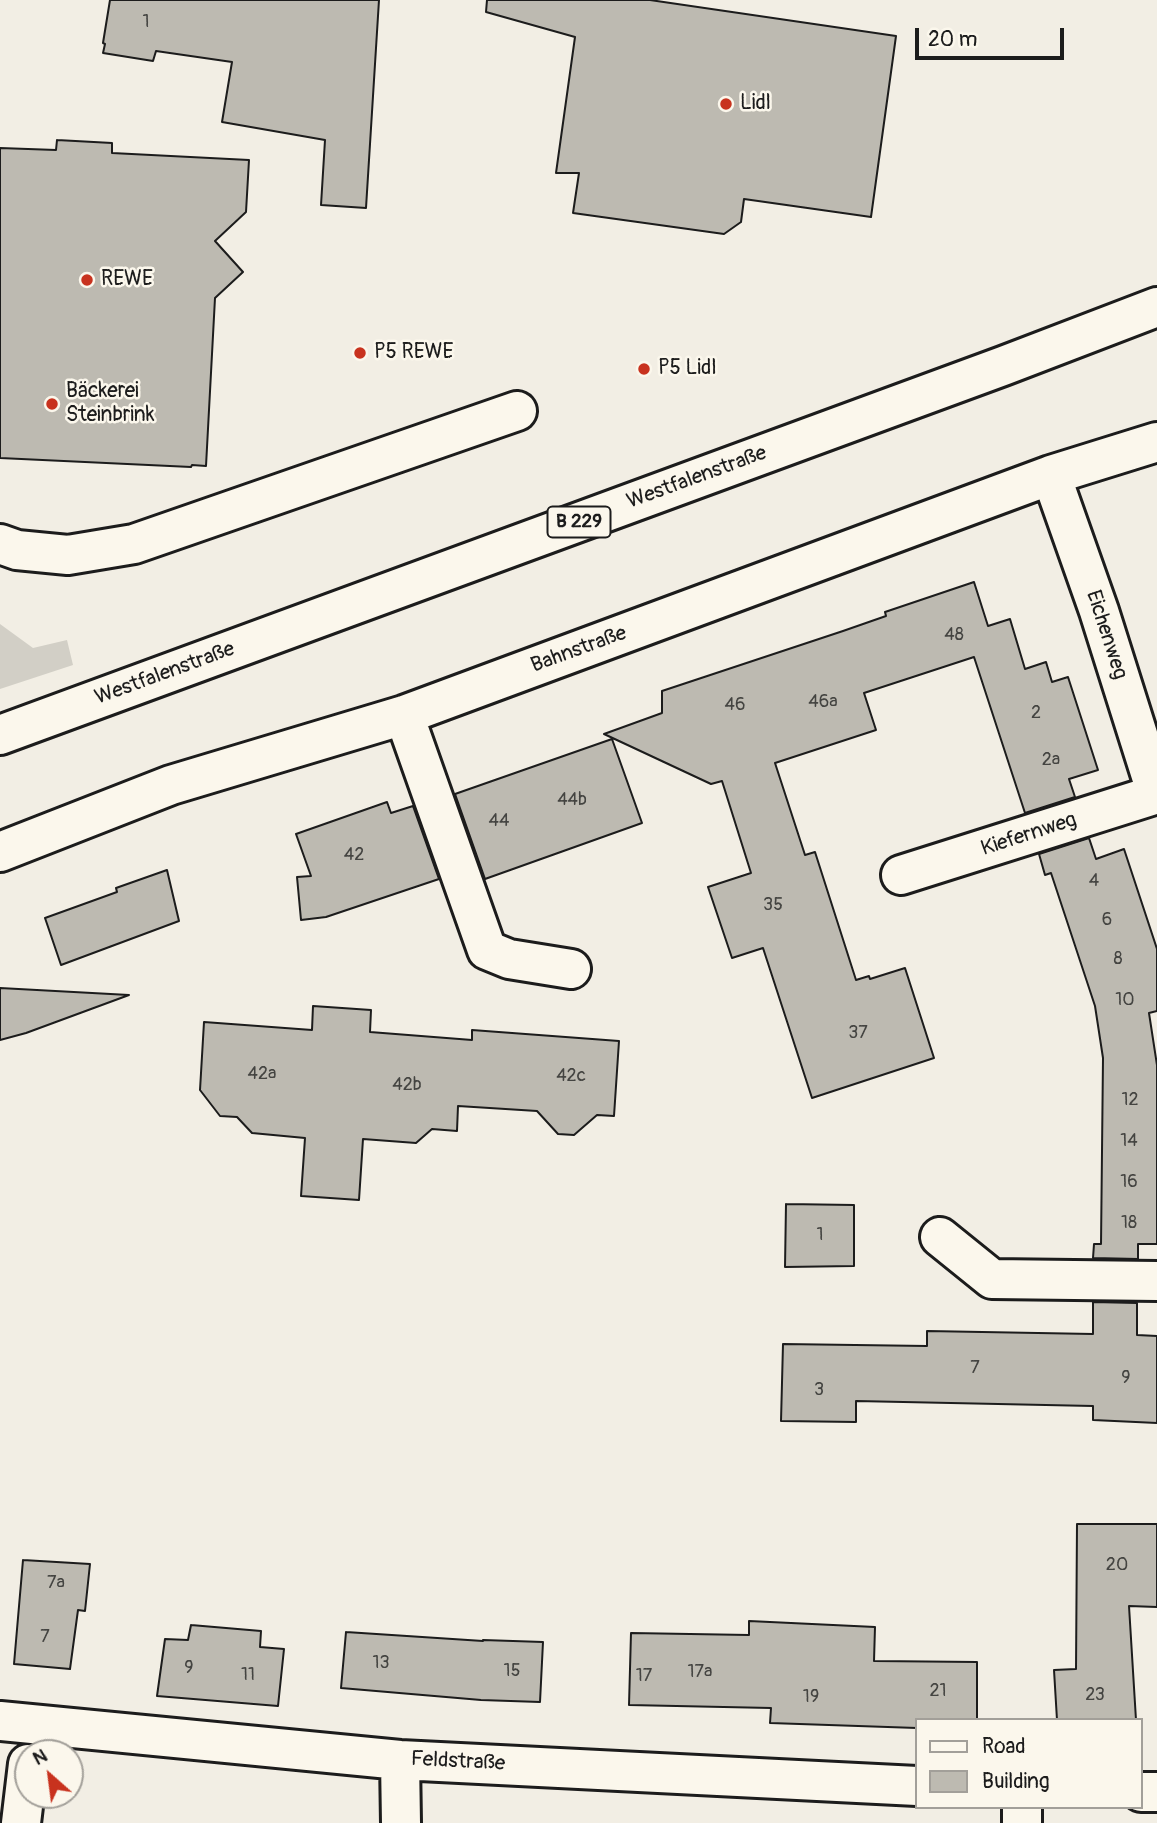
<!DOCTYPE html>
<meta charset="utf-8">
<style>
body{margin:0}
#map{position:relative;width:1157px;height:1823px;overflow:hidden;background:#f2eee4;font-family:Pangolin,sans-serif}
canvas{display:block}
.legend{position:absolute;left:915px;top:1718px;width:228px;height:91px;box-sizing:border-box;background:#fbf7ec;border:2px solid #a29f99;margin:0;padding:9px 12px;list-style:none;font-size:21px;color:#1c1c1c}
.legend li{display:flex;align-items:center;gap:14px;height:35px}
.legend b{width:35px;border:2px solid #a29f99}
.north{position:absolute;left:14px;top:1739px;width:70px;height:70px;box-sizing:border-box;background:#fbf7ec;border:2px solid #a29f99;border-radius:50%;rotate:332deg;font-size:19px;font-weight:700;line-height:28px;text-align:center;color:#1c1c1c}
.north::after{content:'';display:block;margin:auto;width:24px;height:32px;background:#c8321e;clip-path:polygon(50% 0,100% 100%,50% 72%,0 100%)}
.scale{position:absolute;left:915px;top:28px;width:149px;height:32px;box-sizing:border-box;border:4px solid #1c1c1c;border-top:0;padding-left:9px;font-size:21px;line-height:24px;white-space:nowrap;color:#1c1c1c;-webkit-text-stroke:5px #fbf7ec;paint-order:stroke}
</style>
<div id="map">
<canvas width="1157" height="1823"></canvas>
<ul class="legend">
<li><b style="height:9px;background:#fbf7ec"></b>Road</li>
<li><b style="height:19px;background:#bdbab1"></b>Building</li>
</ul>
<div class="north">N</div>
<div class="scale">20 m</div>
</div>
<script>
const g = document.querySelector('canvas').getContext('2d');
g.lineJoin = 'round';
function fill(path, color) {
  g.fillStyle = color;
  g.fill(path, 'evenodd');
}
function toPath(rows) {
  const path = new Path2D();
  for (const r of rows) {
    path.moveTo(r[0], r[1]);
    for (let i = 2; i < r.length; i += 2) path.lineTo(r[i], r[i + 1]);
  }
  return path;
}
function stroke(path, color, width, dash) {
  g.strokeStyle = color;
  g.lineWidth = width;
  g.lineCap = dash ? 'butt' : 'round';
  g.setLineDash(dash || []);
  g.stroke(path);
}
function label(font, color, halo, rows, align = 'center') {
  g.font = font + ' Pangolin,sans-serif';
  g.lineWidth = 5;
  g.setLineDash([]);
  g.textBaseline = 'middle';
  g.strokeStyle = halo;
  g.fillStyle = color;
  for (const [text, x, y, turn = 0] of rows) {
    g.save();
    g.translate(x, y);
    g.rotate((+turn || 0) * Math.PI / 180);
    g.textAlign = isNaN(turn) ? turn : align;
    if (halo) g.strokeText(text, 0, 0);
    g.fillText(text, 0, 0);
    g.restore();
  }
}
const green = toPath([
 [0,624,33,648,67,640,73,665,0,689]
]);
const building = toPath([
 [110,0,379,0,366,208,321,205,325,140,222,122,232,62,156,51,153,61,103,53,105,44,103,43,110,0],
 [487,0,650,0,896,36,871,217,744,199,741,222,724,234,573,213,579,173,556,173,575,37,486,12,487,0],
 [57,140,112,143,112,153,249,160,246,212,215,241,243,272,215,298,206,466,192,465,191,467,0,458,0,148,56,150,57,140],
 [974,582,988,626,1010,619,1025,669,1046,662,1052,682,1068,677,1098,770,1069,779,1075,797,1025,813,974,657,864,693,876,730,775,763,805,855,815,852,856,980,869,976,870,979,905,968,934,1058,812,1098,763,948,732,958,708,887,751,873,722,781,711,784,604,734,662,713,662,691,843,631,886,616,885,612,974,582],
 [612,739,642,823,485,879,455,794,612,739],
 [387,802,391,813,413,806,439,879,326,917,301,920,297,877,311,876,296,834,387,802],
 [1089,838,1096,859,1124,849,1157,949,1157,1011,1149,1013,1157,1065,1157,1244,1138,1244,1138,1259,1093,1258,1094,1244,1101,1244,1103,1058,1095,1006,1051,873,1045,875,1039,854,1089,838],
 [167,870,179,921,61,965,45,918,117,892,116,888,167,870],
 [0,988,129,995,26,1033,0,1040,0,988],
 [313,1006,371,1010,370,1032,472,1040,472,1030,619,1041,614,1116,597,1115,574,1135,558,1134,537,1111,458,1106,457,1131,432,1129,416,1143,363,1139,359,1200,301,1196,305,1138,252,1133,237,1117,220,1116,200,1090,204,1022,312,1030,313,1006],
 [786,1204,854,1205,854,1266,785,1267,786,1204],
 [1093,1302,1137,1303,1137,1335,1157,1336,1157,1423,1093,1420,1093,1406,856,1401,856,1422,781,1421,783,1344,927,1346,927,1331,1093,1334,1093,1302],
 [1077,1524,1157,1524,1157,1607,1129,1606,1136,1720,1057,1720,1054,1670,1076,1669,1077,1524],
 [23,1560,90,1564,85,1611,78,1610,70,1669,14,1664,23,1560],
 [749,1621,875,1627,874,1661,977,1662,977,1720,917,1720,917,1728,770,1723,771,1708,629,1705,631,1633,749,1635,749,1621],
 [191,1625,261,1631,260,1647,284,1649,278,1706,157,1696,165,1639,188,1640,191,1625],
 [346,1632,483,1641,483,1640,543,1642,540,1702,481,1700,341,1688,346,1632]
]);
const minor = toPath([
 [1051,475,1099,611,1157,795],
 [0,544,17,550,68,555,134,544,517,411],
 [404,715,487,950,509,959,571,969],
 [0,852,171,785,404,715,1051,475,1157,442],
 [901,875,1157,794],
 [940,1237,992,1279,1157,1281],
 [0,1721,400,1760,917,1786],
 [400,1760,401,1823],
 [1141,1792,1157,1792],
 [21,1823,28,1764],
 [1022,1823,1022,1807]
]);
const major = toPath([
 [0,735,1003,366,1157,307]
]);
const markers = [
 [726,104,7,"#c8321e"],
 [87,280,7,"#c8321e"],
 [360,353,7,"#c8321e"],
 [644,369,7,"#c8321e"],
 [52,404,7,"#c8321e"]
];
const numberNames = [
 ["1",146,22],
 ["48",954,635],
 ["46a",823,702],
 ["46",735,705],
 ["2",1036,713],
 ["2a",1051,760],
 ["44b",572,800],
 ["44",499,821],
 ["42",354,855],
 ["4",1094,881],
 ["35",773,905],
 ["6",1107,920],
 ["8",1118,959],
 ["10",1125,1000],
 ["37",858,1033],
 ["42a",262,1074],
 ["42c",571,1076],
 ["42b",407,1085],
 ["12",1130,1100],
 ["14",1129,1141],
 ["16",1129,1182],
 ["18",1129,1223],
 ["1",820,1235],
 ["7",975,1368],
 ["9",1126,1378],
 ["3",819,1390],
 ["20",1117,1565],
 ["7a",56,1583],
 ["7",45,1637],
 ["13",381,1663],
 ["9",189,1668],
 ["15",512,1671],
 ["17a",700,1672],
 ["11",248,1675],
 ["17",644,1676],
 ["21",938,1691],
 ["23",1095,1695],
 ["19",811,1697]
];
const shields = [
 [579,522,63]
];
const shieldNames = [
 ["B 229",579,522]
];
const poiNames = [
 ["Lidl",740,104],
 ["REWE",101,280],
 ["P5 REWE",374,353],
 ["P5 Lidl",658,369],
 ["Bäckerei",66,392],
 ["Steinbrink",66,416]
];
const streetNames = [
 ["Westfalenstraße",697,478,-20],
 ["Eichenweg",1106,635,72],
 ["Bahnstraße",579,650,-20],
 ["Westfalenstraße",165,674,-20],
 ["Kiefernweg",1029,835,-18],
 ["Feldstraße",458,1762,3]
];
fill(green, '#d2cfc6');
fill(building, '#bdbab1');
stroke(building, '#1c1c1c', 2);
stroke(minor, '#1c1c1c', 44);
stroke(major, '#1c1c1c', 44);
stroke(minor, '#fbf7ec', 38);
stroke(major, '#fbf7ec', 38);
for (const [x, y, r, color] of markers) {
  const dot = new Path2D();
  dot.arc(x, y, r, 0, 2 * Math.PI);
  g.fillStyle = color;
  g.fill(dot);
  stroke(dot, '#fbf7ec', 2.5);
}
label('18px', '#444441', null, numberNames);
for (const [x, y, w] of shields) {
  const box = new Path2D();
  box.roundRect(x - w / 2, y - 15.5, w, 31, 5);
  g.fillStyle = '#fbf7ec';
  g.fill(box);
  stroke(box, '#1c1c1c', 2);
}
label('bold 19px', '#1c1c1c', null, shieldNames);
label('21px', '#1c1c1c', '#fbf7ec', poiNames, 'left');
label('21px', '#1c1c1c', '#fbf7ec', streetNames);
</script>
